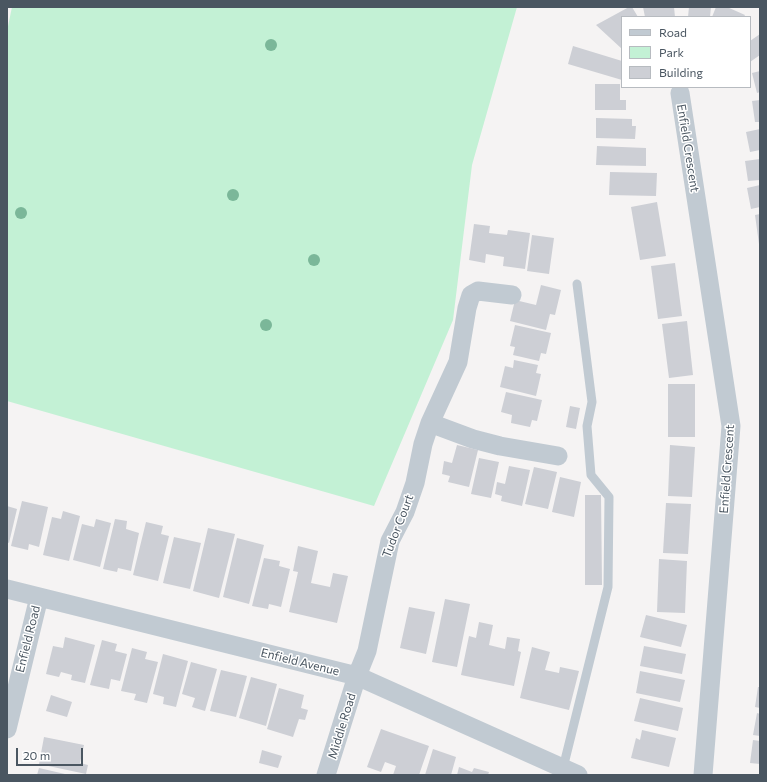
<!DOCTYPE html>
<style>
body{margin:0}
#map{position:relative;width:767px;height:782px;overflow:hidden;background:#f5f3f3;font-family:Commissioner,sans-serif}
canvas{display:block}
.frame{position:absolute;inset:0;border:8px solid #4a5661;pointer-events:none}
.legend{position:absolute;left:621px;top:16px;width:130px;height:72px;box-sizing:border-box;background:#fff;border:1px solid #b7bbc0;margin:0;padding:5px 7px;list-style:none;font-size:12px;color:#4a5661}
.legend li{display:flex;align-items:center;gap:8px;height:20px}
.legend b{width:20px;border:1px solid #b7bbc0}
.scale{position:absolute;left:16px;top:748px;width:67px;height:18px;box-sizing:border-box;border:2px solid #4a5661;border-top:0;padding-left:5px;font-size:12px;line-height:14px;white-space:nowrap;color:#4a5661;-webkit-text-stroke:3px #fff;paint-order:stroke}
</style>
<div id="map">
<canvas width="767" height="782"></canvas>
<div class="frame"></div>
<ul class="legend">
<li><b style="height:5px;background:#c1cad2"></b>Road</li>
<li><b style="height:11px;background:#c3f1d5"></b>Park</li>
<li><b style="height:11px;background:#cdcfd5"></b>Building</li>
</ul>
<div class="scale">20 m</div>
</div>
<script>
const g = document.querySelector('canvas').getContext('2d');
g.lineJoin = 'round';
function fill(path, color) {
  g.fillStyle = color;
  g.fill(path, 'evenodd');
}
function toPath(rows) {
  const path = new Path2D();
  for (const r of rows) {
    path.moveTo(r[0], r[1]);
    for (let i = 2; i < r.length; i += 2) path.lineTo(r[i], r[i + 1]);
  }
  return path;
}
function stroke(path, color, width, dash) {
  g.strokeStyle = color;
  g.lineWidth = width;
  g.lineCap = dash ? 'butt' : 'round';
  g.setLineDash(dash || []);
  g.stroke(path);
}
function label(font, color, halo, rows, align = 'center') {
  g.font = font + ' Commissioner,sans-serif';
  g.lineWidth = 3;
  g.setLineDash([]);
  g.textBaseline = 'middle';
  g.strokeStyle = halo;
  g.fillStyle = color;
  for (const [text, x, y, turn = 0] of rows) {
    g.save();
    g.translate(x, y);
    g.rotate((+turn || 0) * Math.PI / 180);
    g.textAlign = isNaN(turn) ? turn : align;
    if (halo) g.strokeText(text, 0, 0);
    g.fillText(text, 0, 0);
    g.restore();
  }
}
const green = toPath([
 [12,7,517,7,472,165,453,320,374,506,7,401,7,31]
]);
const building = toPath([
 [629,7,632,7,638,17,622,17,622,49,596,25],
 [643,7,674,7,675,17,645,17],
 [689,7,711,7,710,17,688,17],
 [716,7,727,7,745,15,744,17,712,17],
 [760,34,760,55,750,62,750,41],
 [573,46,622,61,622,80,568,64],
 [760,71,760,92,757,93,752,73],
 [595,84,620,84,620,100,626,100,626,110,595,110],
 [760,100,760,122,755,122,752,101],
 [596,118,632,119,632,126,636,126,635,139,596,138],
 [760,129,760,150,750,152,746,132],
 [597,146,646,148,646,166,596,165],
 [760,159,760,180,748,181,745,161],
 [610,172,657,173,656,196,609,195],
 [760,185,760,207,751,209,747,188],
 [657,202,666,256,640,260,631,207],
 [760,214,760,244,759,244,755,215],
 [474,224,490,226,489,233,507,235,508,230,530,233,525,269,503,266,504,257,486,254,485,263,469,260],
 [532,235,554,238,549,274,527,271],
 [675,263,682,316,658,319,651,266],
 [541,285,561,290,555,315,550,314,546,330,510,321,515,300,536,305],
 [687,321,693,375,669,378,662,324],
 [515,325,551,333,546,354,541,353,539,361,513,355,515,347,510,346],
 [514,360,538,365,536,373,541,374,536,396,500,387,505,366,513,368],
 [668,384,695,384,695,437,668,437],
 [506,392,542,400,537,421,532,420,530,427,511,423,512,415,501,412],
 [570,406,580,408,576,429,566,427],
 [457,445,478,450,469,487,448,482,450,476,442,474,444,461,452,463],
 [670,445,695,447,692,497,668,496],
 [479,458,499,462,491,498,471,494],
 [509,466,530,470,522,506,501,501,502,496,495,494,497,482,505,484],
 [534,467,557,472,548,509,525,504],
 [560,477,581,482,574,517,552,512],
 [585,495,601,495,602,585,585,585],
 [22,501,48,507,39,547,29,544,28,550,11,546],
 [666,503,691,504,688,554,663,553],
 [7,506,17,509,9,543,7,542],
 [63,511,80,516,69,561,43,555,52,517,61,519],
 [96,519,111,523,100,567,73,560,82,524,94,527],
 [115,519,127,521,126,529,139,533,131,571,118,568,117,572,103,569],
 [146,522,163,526,161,534,169,536,158,581,133,575],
 [208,528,235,534,219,598,193,591],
 [174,537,201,543,190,589,163,583],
 [237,538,264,545,249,604,223,597],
 [298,546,318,551,311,583,330,587,333,573,348,576,337,623,289,612,298,572,293,571],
 [264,558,280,561,279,566,290,569,281,607,269,604,268,609,252,606],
 [659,559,687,561,685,613,657,612],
 [445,599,470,604,457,667,432,662],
 [409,607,435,612,426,654,400,648],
 [646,615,687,625,681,647,640,637],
 [479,622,493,625,489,645,505,649,507,637,520,639,518,651,521,652,514,686,461,675,469,636,476,638],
 [65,637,95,645,85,683,71,680,72,675,61,672,59,677,46,674,53,646,63,648],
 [102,640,117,644,115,651,127,654,120,681,111,679,109,689,90,685],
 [644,646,686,654,682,674,640,666],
 [532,647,550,652,545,670,559,673,560,667,579,671,569,710,520,698],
 [132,648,147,652,145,659,158,662,147,703,134,700,136,694,121,691],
 [163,654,188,661,176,707,163,704,164,697,153,694],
 [191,662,217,669,205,711,192,707,195,698,182,694],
 [221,670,247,676,236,717,210,711],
 [640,671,685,680,680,702,636,693],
 [251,677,277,684,266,726,239,718],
 [758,687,760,687,760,708,755,707],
 [279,688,304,695,301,708,308,710,305,720,299,719,293,737,267,729],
 [51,695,72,702,67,717,46,711],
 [640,698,683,708,678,731,634,721],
 [757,713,760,714,760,736,753,735],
 [381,729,429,746,419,775,393,775,396,766,385,762,381,772,367,767],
 [642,730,676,738,669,767,631,758,636,738,640,740],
 [44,737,84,745,80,763,88,765,86,774,39,764],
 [753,740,760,741,760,764,750,763],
 [433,749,456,757,451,775,425,775],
 [262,750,282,756,278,768,259,763],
 [459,767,472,772,474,768,489,772,488,775,457,775],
 [39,768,65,774,65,775,37,775]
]);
const lane = toPath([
 [563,768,608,587,609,497,591,475,587,426,592,402,577,284]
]);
const street = toPath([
 [680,93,731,426,703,775],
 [430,423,473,439,500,446,558,456],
 [7,589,357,676,578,775],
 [7,729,39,597],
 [326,775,357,676,367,651,390,541,405,512,415,483,423,444,430,423,458,362,467,308,471,295,478,291,512,295]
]);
const trees = [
 [271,45],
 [233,195],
 [21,213],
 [314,260],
 [266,325]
];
const streetNames = [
 ["Enfield Crescent",688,148,81],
 ["Enfield Crescent",727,469,-86],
 ["Tudor Court",398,526,-69],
 ["Enfield Road",28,639,-76],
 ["Enfield Avenue",300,662,14],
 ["Middle Road",342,726,-73]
];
fill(green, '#c3f1d5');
fill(building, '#cdcfd5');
stroke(lane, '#c1cad2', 9);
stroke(street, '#c1cad2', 19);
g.fillStyle = '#7bb799';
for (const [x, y] of trees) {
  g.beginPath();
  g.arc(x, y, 6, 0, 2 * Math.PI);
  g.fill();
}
label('12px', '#4a5661', '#fff', streetNames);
</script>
